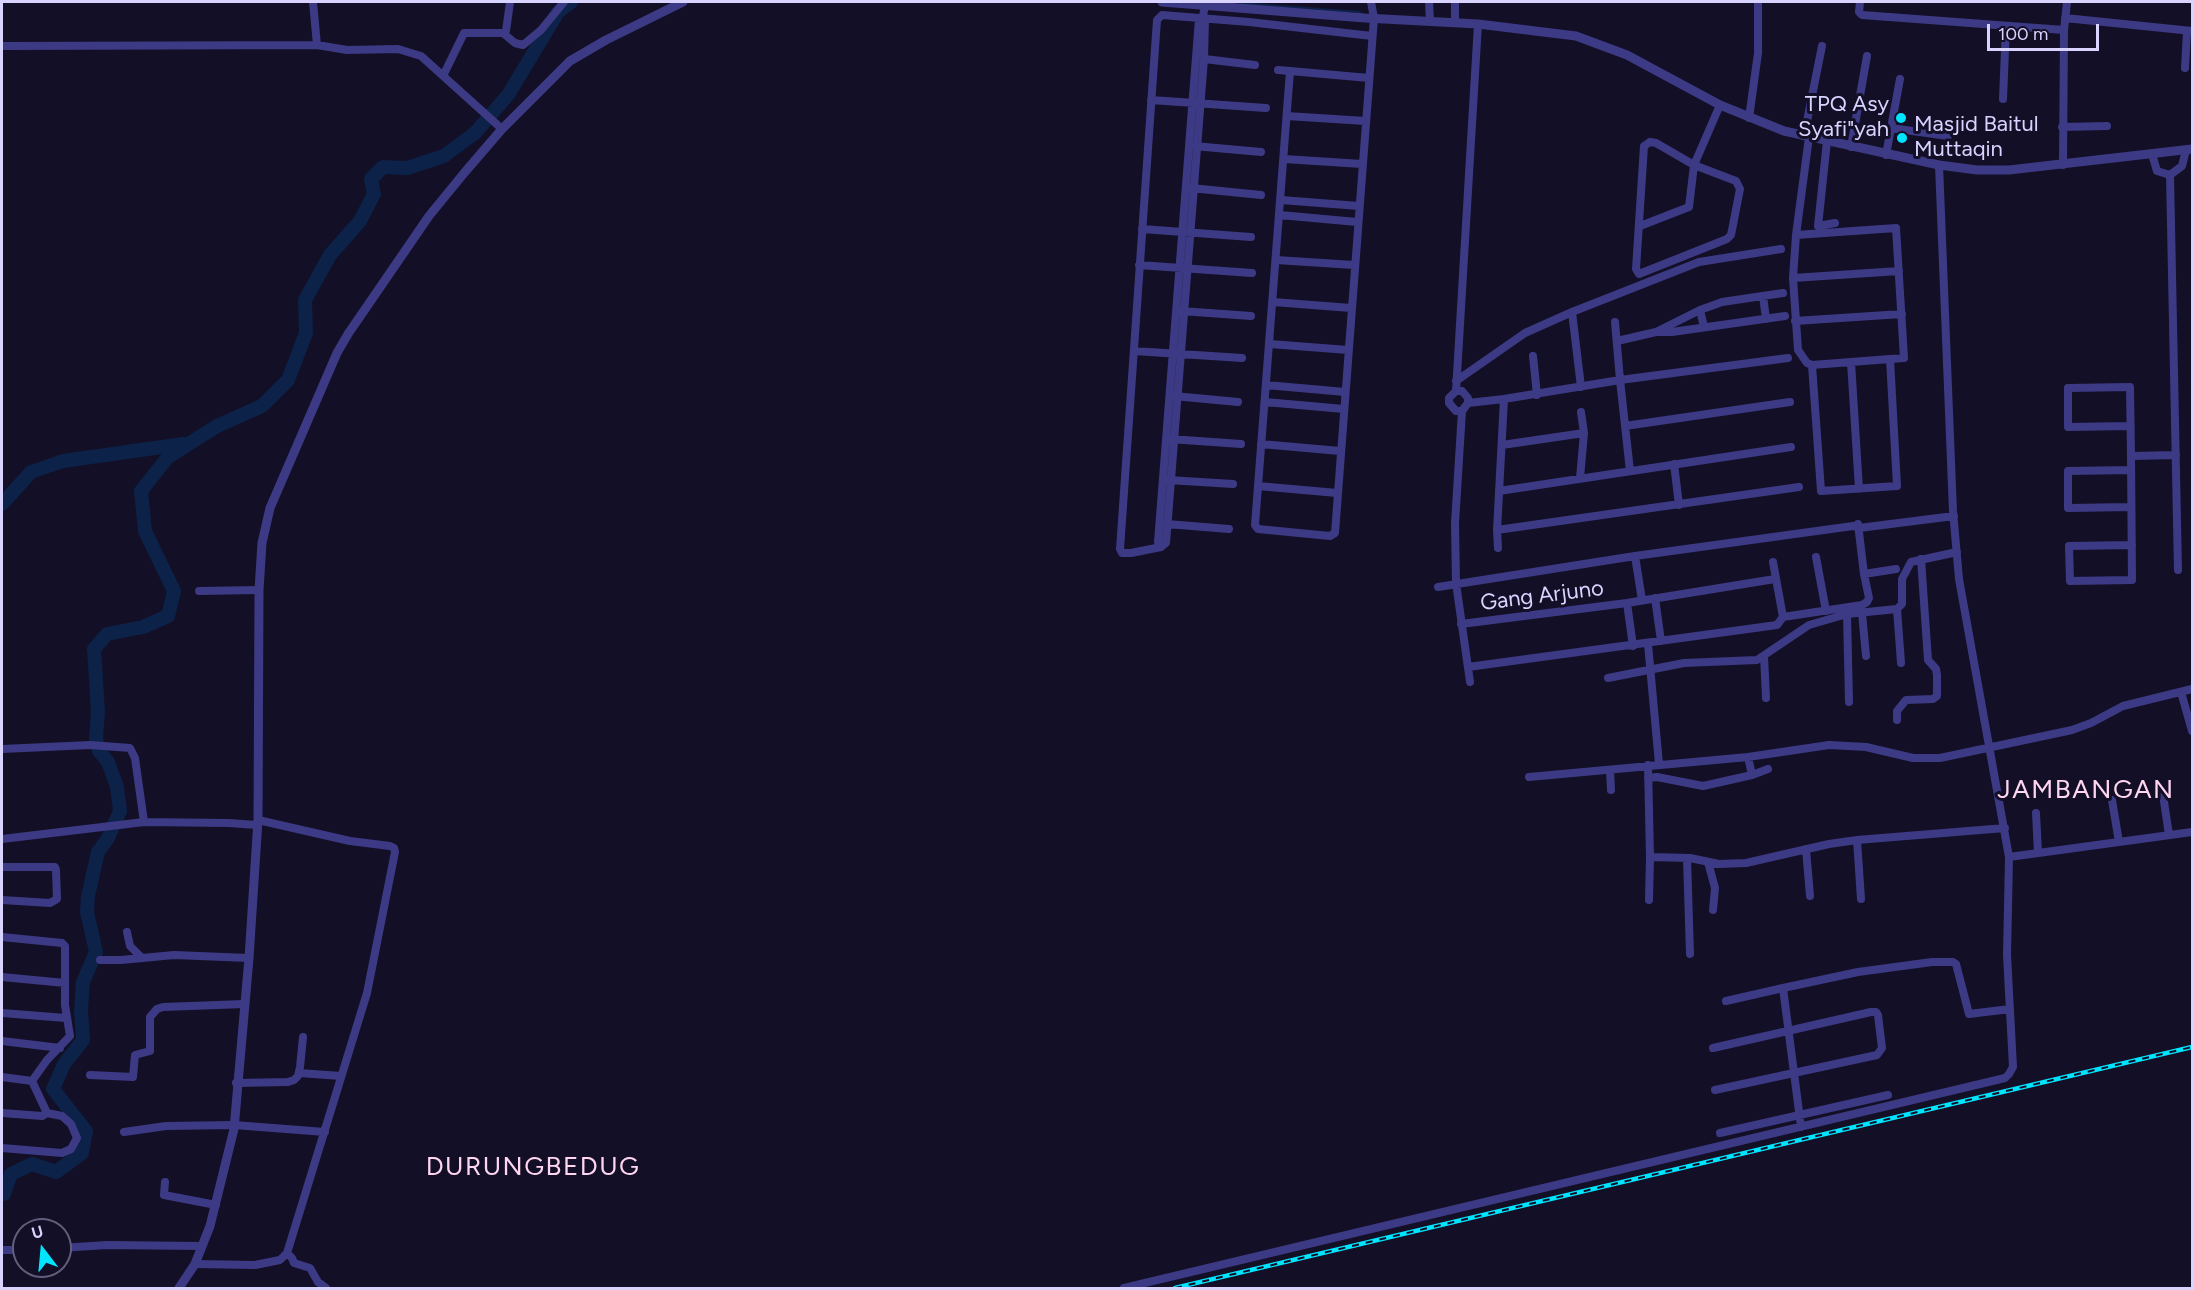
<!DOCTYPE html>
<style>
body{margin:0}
#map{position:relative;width:2194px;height:1290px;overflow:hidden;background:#130f26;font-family:Figtree,sans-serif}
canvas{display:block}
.frame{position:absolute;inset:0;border:3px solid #d9d4ff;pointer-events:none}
.north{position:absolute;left:12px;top:1218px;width:60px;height:60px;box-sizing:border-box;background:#130f26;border:2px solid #625e7d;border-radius:50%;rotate:344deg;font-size:16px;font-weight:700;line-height:24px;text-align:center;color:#d9d4ff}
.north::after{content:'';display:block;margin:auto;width:21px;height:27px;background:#00e5ff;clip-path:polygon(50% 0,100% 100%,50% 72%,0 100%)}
.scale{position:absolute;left:1987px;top:24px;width:112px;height:27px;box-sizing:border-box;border:3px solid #d9d4ff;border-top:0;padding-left:8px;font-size:18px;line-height:21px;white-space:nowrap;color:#d9d4ff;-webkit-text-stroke:4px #130f26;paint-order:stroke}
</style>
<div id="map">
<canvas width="2194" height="1290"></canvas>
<div class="frame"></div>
<div class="north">U</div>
<div class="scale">100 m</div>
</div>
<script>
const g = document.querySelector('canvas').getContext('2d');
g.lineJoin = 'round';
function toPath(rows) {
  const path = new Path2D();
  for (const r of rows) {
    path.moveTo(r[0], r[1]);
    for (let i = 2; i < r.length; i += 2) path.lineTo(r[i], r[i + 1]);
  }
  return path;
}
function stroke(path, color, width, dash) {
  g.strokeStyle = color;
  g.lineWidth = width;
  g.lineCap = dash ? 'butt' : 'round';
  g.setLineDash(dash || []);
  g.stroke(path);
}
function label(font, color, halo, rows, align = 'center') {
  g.font = font + ' Figtree,sans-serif';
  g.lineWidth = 6;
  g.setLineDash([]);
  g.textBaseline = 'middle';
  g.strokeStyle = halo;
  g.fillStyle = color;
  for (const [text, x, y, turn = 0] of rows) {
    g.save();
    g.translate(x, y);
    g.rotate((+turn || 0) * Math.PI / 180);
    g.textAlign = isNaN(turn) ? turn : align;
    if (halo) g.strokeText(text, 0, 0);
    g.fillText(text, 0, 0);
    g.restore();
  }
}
const stream = toPath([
 [1240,3,1360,12]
]);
const river = toPath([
 [2,504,31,472,63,461,183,444],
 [2,1194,4,1194,11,1174,32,1164,56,1172,82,1153,86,1131,53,1089,64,1064,83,1040,81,1010,83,982,96,952,87,912,88,896,98,852,108,838,120,811,117,787,108,762,99,751,96,738,98,712,94,649,107,634,143,627,168,616,174,591,145,531,141,491,168,457,217,426,262,406,288,380,306,333,305,300,330,255,360,221,374,194,371,179,383,167,407,168,444,156,475,133,508,95,558,12,571,2]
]);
const minor = toPath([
 [313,2,317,45,347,50,398,49,421,56,502,129],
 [1429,2,1430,21],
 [1860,2,1859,12,1862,15,2064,30],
 [1203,16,1205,19,1204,59,1171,480,1166,543,1161,547,1158,542,1199,19,1203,16,1205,5],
 [2065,18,2192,31],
 [1455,23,1455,2],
 [503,33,506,31,510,2],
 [2,46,317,45],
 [1204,59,1255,65],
 [2185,68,2187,31],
 [1278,70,1290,71],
 [443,76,464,33,503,33,515,43,523,45,541,30,564,2],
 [1369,78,1290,71,1258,486,1255,525,1258,529,1330,536,1335,533,1374,18,1371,2],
 [2003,99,2006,26],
 [1151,100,1266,108],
 [1287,116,1365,121],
 [1749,118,1758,53,1758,2],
 [2062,127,2107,126],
 [1891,128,1948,136],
 [1804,136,1822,46],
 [1827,141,1818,226,1835,223],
 [1650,142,1656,143,1694,165,1736,181,1740,189,1731,235,1727,239,1639,274,1636,269,1644,146,1650,142],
 [1194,146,1261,152],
 [1851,147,1867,56],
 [2152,154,2157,171,2170,175,2182,166,2186,150],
 [1886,155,1900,79],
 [1284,159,1362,164],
 [2063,165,2064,30,2067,2],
 [2170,175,2178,570],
 [1191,188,1261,195],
 [1281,200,1359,206],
 [1280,215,1357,222],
 [1640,226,1689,207,1694,165,1720,105],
 [1142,229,1251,237],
 [1796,235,1896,228,1904,358,1890,359,1897,486,1821,491,1812,365,1807,363,1798,350,1793,278,1796,235,1809,137],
 [1276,260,1354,265],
 [1139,265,1252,273],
 [1793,278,1899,271],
 [1763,296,1766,319],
 [1273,302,1351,308],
 [1700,310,1722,302,1783,293],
 [1181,311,1251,316],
 [1572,312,1581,387],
 [1795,321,1902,314],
 [1656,332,1672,332,1785,316],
 [1617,341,1656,332,1700,310,1704,327],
 [1270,344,1348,350],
 [1134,351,1242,358],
 [1533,356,1537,395],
 [1851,362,1859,489],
 [1812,365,1890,359],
 [1456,381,1525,333,1572,312,1699,262,1781,249],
 [1266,385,1345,392],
 [1456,391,1462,391,1468,398,1468,403,1462,411,1456,411,1449,403,1449,398,1456,391,1478,24],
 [1174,396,1238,402],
 [1265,402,1344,409],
 [1468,403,1504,399],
 [1462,411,1455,523,1456,583,1470,682],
 [1625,426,1790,402],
 [2130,426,2068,427,2068,388,2130,387,2131,456,2132,580,2070,581,2069,546,2132,545],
 [1170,439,1241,444],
 [1261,444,1340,451],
 [1502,445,1584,433],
 [2131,456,2176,455],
 [1674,464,1679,505],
 [2131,470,2068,471,2068,508,2131,507],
 [1630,471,1620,380,1788,358],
 [1580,478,1584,433,1581,412],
 [1168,480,1233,484],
 [1258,486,1337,493],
 [1499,491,1791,447],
 [1167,524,1229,529],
 [1497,530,1799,487],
 [1161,547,1131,553,1122,553,1120,549,1157,20,1162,15,1249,22,1372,36],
 [1498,548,1497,530,1504,399,1620,380,1615,322],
 [1635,556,1642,600],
 [1816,557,1826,611],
 [1864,574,1896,569],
 [1438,587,1635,556,1853,526,1859,528,1954,516],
 [199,591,259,590],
 [1655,598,1661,641],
 [1627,603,1633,646],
 [1897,609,1901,663],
 [1862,613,1866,656],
 [1847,614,1849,702],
 [1783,617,1862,605,1867,602,1869,598,1864,574,1858,524],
 [1461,624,1627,603,1775,579],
 [1648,644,1659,764],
 [1764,656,1766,698],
 [1468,667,1777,625,1783,617,1773,562],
 [1608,678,1684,663,1757,660,1809,625,1847,614,1897,609,1902,604,1902,579,1911,562,1957,552],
 [2181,692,2192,731],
 [1897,720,1897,711,1906,700,1933,699,1937,696,1937,675,1936,669,1928,660,1921,559],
 [2,749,90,745,130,748,135,758,144,822],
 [1748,757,1752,775,1768,769],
 [1648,765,1650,857,1690,858,1719,864,1746,863,1829,844,1857,840,2005,828],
 [1610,770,1611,790],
 [1529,777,1748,757,1829,745,1866,747,1913,758,1940,758,2072,730,2091,723,2123,706,2192,689],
 [1648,778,1657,777,1703,786,1752,775],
 [2162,788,2169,835],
 [2112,800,2119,842],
 [2036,813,2038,853],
 [2,839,144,822,228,823,257,825],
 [1857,840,1861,899],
 [1806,849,1810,896],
 [2009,857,2192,832],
 [1687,858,1690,954],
 [1708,862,1715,888,1713,910],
 [2,867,55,867,56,870,57,899,50,903,2,900],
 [1649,900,1650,857],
 [127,932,130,946,142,958],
 [2,937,62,943,65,946,65,1005,70,1036,47,1060,32,1081],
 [100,960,121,960,174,955,249,958],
 [2,977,65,983],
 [1783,988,1858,972,1932,962,1953,962,1956,964,1969,1014,2010,1009],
 [1726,1001,1783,988,1801,1127],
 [2,1013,66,1018],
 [2,1041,60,1048],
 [1713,1048,1871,1012,1876,1012,1878,1015,1882,1048,1877,1055,1715,1090],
 [299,1073,341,1076],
 [90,1075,133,1077,135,1055,150,1051,150,1017,157,1009,163,1007,244,1004],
 [2,1077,32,1081,47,1113,42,1116,2,1113],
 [236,1083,288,1082,294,1080,298,1076,300,1067,303,1037],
 [124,1132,166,1126,234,1125,325,1132],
 [1720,1133,1888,1095],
 [2,1148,62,1153,71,1149,77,1138,71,1124,62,1116,47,1113],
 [165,1182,164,1195,216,1205],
 [60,1248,107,1245,202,1246],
 [2,1250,24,1250],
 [287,1253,292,1258,294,1263,310,1268,318,1282,326,1288],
 [195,1264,255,1265,280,1260,287,1253,367,993,395,852,394,848,390,846,350,841,258,820],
 [1124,1288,2005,1078,2009,1074,2013,1067,2007,955,2009,857,1959,579,1953,511,1939,165]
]);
const tertiary = toPath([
 [1162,2,1365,18,1478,24,1576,36,1627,55,1720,105,1784,131,1939,165,1977,170,2009,170,2192,149],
 [179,1288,195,1264,210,1226,234,1129,249,958,258,820,259,590,262,543,270,508,337,353,348,334,429,216,465,172,502,129,570,61,606,40,683,2]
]);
const rail = toPath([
 [1175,1288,2192,1047]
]);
const markers = [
 [1901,118,6,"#00e5ff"],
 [1902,138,6,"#00e5ff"]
];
const poiNames = [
 ["TPQ Asy",1889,105],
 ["Syafi\"yah",1889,130],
 ["Masjid Baitul",1914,125,"left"],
 ["Muttaqin",1914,150,"left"]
];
const streetNames = [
 ["Gang Arjuno",1542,596,-7]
];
const quarterNames = [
 ["JAMBANGAN",2086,790],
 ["DURUNGBEDUG",533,1167]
];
stroke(stream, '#0c2248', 2);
stroke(river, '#0c2248', 14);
stroke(minor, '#3d3a85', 8);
stroke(tertiary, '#3d3a85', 9);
stroke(rail, '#00e5ff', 4.5);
stroke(rail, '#130f26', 2, [7]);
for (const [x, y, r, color] of markers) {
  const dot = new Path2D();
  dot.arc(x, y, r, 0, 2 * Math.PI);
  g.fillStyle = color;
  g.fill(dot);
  stroke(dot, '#130f26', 2);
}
label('22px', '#d9d4ff', '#130f26', poiNames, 'right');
label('22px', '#d9d4ff', '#130f26', streetNames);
g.letterSpacing = '1.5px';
label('26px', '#ffd6f0', '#130f26', quarterNames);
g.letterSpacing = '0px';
</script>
